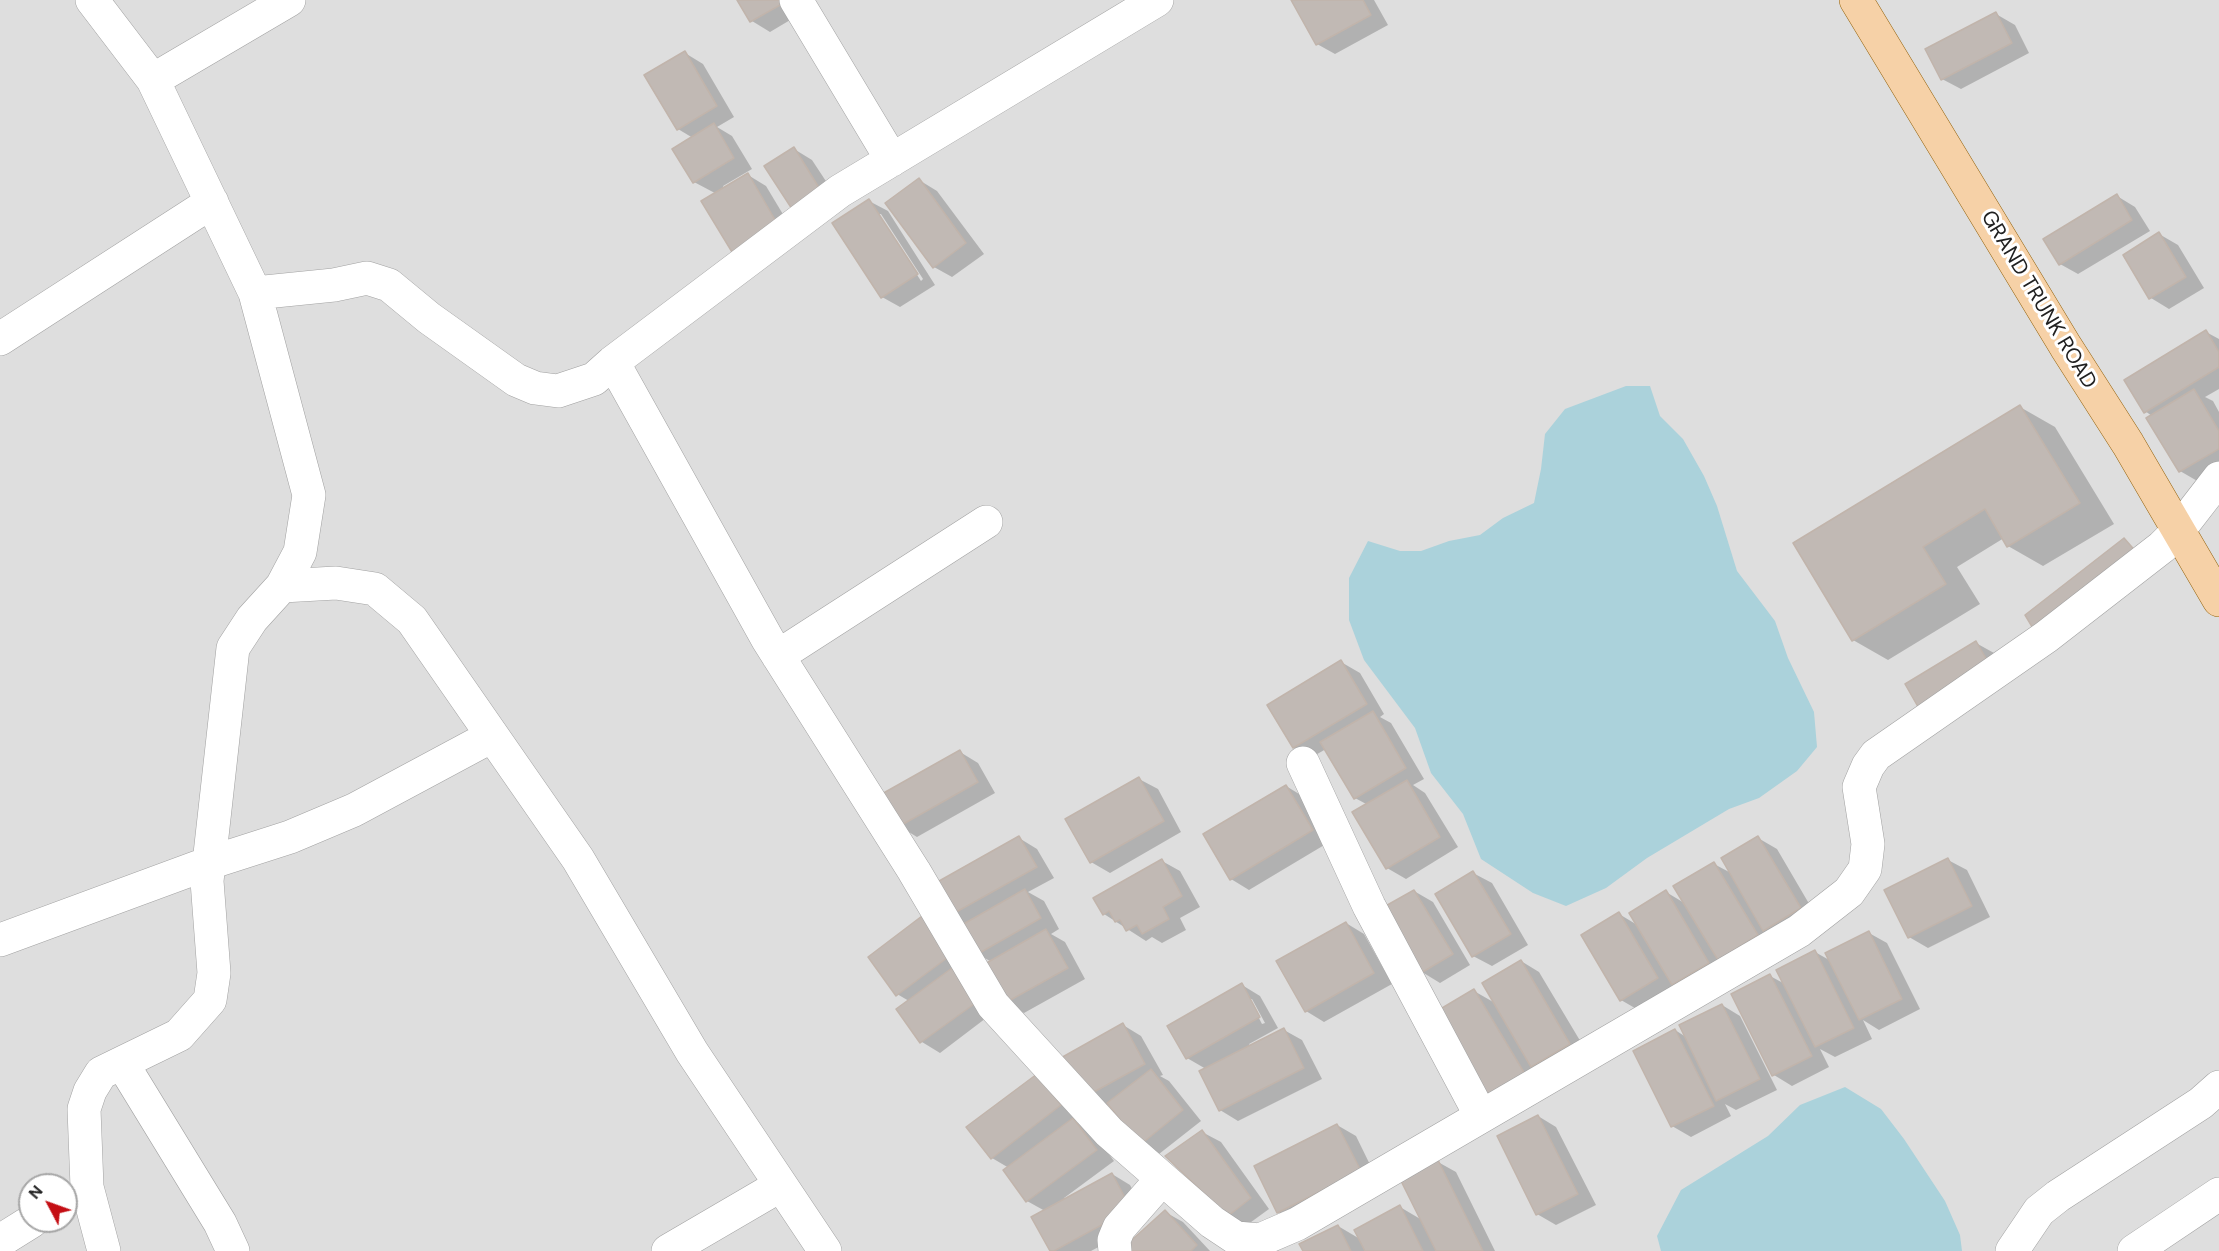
<!DOCTYPE html>
<style>
body{margin:0}
#map{position:relative;width:2219px;height:1251px;overflow:hidden;background:#f0ede8;font-family:"DM Sans",sans-serif}
canvas{display:block}
.north{position:absolute;left:18px;top:1173px;width:60px;height:60px;box-sizing:border-box;background:#fff;border:2px solid #a6a6a6;border-radius:50%;rotate:311deg;font-size:16px;font-weight:700;line-height:24px;text-align:center;color:#212121}
.north::after{content:'';display:block;margin:auto;width:21px;height:27px;background:#c40e14;clip-path:polygon(50% 0,100% 100%,50% 72%,0 100%)}
</style>
<div id="map">
<canvas width="2219" height="1251"></canvas>
<div class="north">N</div>
</div>
<script>
const g = document.querySelector('canvas').getContext('2d');
g.lineJoin = 'round';
function fill(path, color) {
  g.fillStyle = color;
  g.fill(path, 'evenodd');
}
function toPath(rows) {
  const path = new Path2D();
  for (const r of rows) {
    path.moveTo(r[0], r[1]);
    for (let i = 2; i < r.length; i += 2) path.lineTo(r[i], r[i + 1]);
  }
  return path;
}
function stroke(path, color, width, dash) {
  g.strokeStyle = color;
  g.lineWidth = width;
  g.lineCap = dash ? 'butt' : 'round';
  g.setLineDash(dash || []);
  g.stroke(path);
}
function label(font, color, halo, rows, align = 'center') {
  g.font = font + ' "DM Sans",sans-serif';
  g.lineWidth = 6;
  g.setLineDash([]);
  g.textBaseline = 'middle';
  g.strokeStyle = halo;
  g.fillStyle = color;
  for (const [text, x, y, turn = 0] of rows) {
    g.save();
    g.translate(x, y);
    g.rotate((+turn || 0) * Math.PI / 180);
    g.textAlign = isNaN(turn) ? turn : align;
    if (halo) g.strokeText(text, 0, 0);
    g.fillText(text, 0, 0);
    g.restore();
  }
}
const residential = toPath([
 [0,0,2219,0,2219,1251,0,1251],
 [30,1185,66,1185,66,1221,30,1221]
]);
const water = toPath([
 [1626,386,1650,386,1660,416,1683,439,1704,476,1717,506,1737,571,1775,621,1788,658,1814,712,1817,747,1797,771,1759,798,1729,809,1647,858,1606,888,1566,906,1533,893,1481,859,1463,814,1431,773,1415,728,1364,660,1349,620,1349,578,1368,541,1400,551,1421,551,1449,541,1480,535,1503,518,1534,503,1541,469,1545,434,1565,409],
 [1845,1087,1881,1109,1904,1139,1945,1201,1960,1235,1962,1251,1661,1251,1657,1236,1681,1190,1768,1136,1800,1105]
]);
const shadow = toPath([
 [739,0,801,0,807,10,770,32,752,21],
 [1293,0,1374,0,1388,25,1335,54,1317,44],
 [1996,14,2015,25,2029,53,1961,89,1942,79],
 [685,53,703,64,734,117,717,127,732,136,752,169,723,186,724,189,748,175,766,186,796,236,694,182,693,138,678,129],
 [794,149,812,160,839,201,811,219],
 [919,180,937,191,984,254,952,277,934,267],
 [2117,196,2135,207,2150,231,2078,274,2060,264],
 [869,201,888,211,935,285,900,307,882,297],
 [878,214,881,214,923,279,921,281],
 [2159,234,2178,245,2204,288,2169,309,2151,298,2125,255],
 [2206,332,2219,339,2219,389,2205,397,2213,401,2219,412,2219,470,2199,482,2180,471,2148,418,2152,416,2145,411],
 [2020,407,2055,427,2114,524,2043,566,2008,546,2004,538,1957,567,1980,604,1888,660,1853,640],
 [1976,643,1994,653,1941,721],
 [1341,662,1360,673,1384,714,1380,717,1391,723,1424,779,1413,785,1425,793,1458,847,1406,879,1387,868,1368,805,1355,798,1326,749,1312,757,1294,747],
 [960,752,978,763,995,793,917,837,899,826],
 [1139,779,1158,789,1181,832,1110,873,1091,862],
 [1286,786,1304,797,1331,841,1249,890,1231,879],
 [1019,838,1037,849,1054,878,1028,892,1044,901,1059,929,1051,934,1065,942,1085,979,1024,1013,1006,1002,992,962,977,954,966,924,950,915],
 [1758,838,1777,849,1818,919,1691,994,1672,983,1675,989,1640,1011,1621,1000,1619,914,1639,926,1666,892,1686,904,1714,864,1731,873],
 [1948,860,1967,870,1990,917,1928,948,1909,937],
 [1162,861,1180,871,1200,907,1180,918,1186,930,1162,943,1152,937,1146,941,1104,914],
 [1473,873,1492,883,1528,945,1492,966,1473,956],
 [1414,891,1433,902,1470,965,1440,983,1422,972],
 [923,918,994,1012,940,1053,922,1042,898,1009,909,1001,897,994],
 [1346,923,1364,934,1392,984,1324,1022,1306,1011],
 [1869,933,1887,943,1920,1009,1879,1030,1863,1020,1872,1039,1835,1057,1820,1049,1829,1067,1792,1086,1774,1075,1733,995,1770,976,1785,984,1815,952,1831,961],
 [1521,961,1539,972,1588,1054,1551,1076,1530,1064,1542,1085,1507,1106,1474,991,1495,1003],
 [1242,985,1260,996,1278,1028,1249,1044,1250,1046,1284,1030,1302,1040,1322,1079,1238,1121,1220,1110,1206,1069,1187,1058],
 [1249,999,1252,999,1265,1023,1262,1024],
 [1722,1005,1740,1016,1777,1090,1736,1110,1725,1104,1731,1116,1691,1137,1672,1126,1675,1030,1686,1037],
 [1123,1025,1141,1036,1163,1075,1160,1076,1169,1081,1201,1121,1159,1154,1141,1143,1109,1104,1101,1109,1082,1098],
 [1037,1075,1079,1116,1073,1120,1092,1131,1114,1161,1064,1198,1065,1200,1112,1174,1130,1185,1149,1220,1091,1251,1051,1251,1045,1211,1027,1201,1009,1168,992,1158],
 [1538,1116,1556,1127,1596,1205,1556,1225,1537,1214],
 [1337,1125,1356,1136,1378,1181,1297,1222,1278,1212],
 [1202,1132,1221,1142,1269,1209,1247,1225,1229,1215],
 [1438,1162,1456,1172,1495,1251,1305,1251,1338,1226,1360,1239,1400,1207,1422,1220],
 [1165,1212,1183,1222,1210,1251,1130,1251]
]);
const building = toPath([
 [737,0,789,0,750,22,737,0],
 [1291,0,1363,0,1371,15,1316,45,1291,0],
 [1996,12,2012,43,1941,80,1925,49,1996,12],
 [685,51,717,106,677,130,644,75,685,51],
 [714,123,734,158,693,183,672,149,714,123],
 [794,147,821,191,792,209,764,166,794,147],
 [748,173,778,225,732,252,701,201,748,173],
 [919,178,966,243,933,268,885,203,919,178],
 [2117,194,2132,220,2059,265,2043,239,2117,194],
 [869,199,918,274,881,298,832,223,869,199],
 [2159,232,2186,277,2149,299,2123,255,2159,232],
 [2206,330,2219,352,2219,367,2144,413,2124,380,2206,330],
 [2194,389,2219,431,2219,449,2179,472,2146,418,2194,389],
 [2020,405,2080,503,2007,547,1985,509,1923,547,1946,584,1852,641,1793,543,2020,405],
 [2124,538,2138,554,2037,635,2025,615,2124,538],
 [1976,641,1992,669,1921,712,1905,684,1976,641],
 [1341,660,1367,704,1293,748,1267,705,1341,660],
 [1373,711,1406,768,1354,799,1320,742,1373,711],
 [960,750,978,782,898,827,880,795,960,750],
 [1139,777,1164,821,1090,863,1065,819,1139,777],
 [1407,780,1440,837,1386,869,1352,812,1407,780],
 [1286,785,1313,830,1230,880,1203,834,1286,785],
 [1019,836,1037,867,949,916,932,885,1019,836],
 [1758,836,1801,908,1763,931,1721,858,1758,836],
 [1948,858,1972,906,1908,938,1884,890,1948,858],
 [1162,859,1182,896,1163,907,1169,919,1142,934,1137,925,1126,931,1120,920,1115,922,1109,911,1103,915,1093,898,1162,859],
 [1714,862,1758,935,1718,960,1673,886,1714,862],
 [1473,871,1511,934,1472,957,1435,894,1473,871],
 [1025,889,1041,918,976,955,960,926,1025,889],
 [1414,890,1453,954,1421,973,1382,908,1414,890],
 [1666,890,1709,963,1672,985,1629,913,1666,890],
 [1619,912,1658,978,1620,1001,1581,935,1619,912],
 [922,916,951,955,896,996,868,957,922,916],
 [1346,922,1374,973,1305,1012,1276,961,1346,922],
 [1046,929,1068,968,1005,1003,983,965,1046,929],
 [1869,931,1902,999,1859,1020,1825,953,1869,931],
 [1815,950,1854,1028,1815,1047,1776,970,1815,950],
 [1521,960,1570,1044,1531,1067,1482,983,1521,960],
 [952,968,977,1002,920,1043,896,1009,952,968],
 [1770,974,1812,1056,1772,1076,1731,994,1770,974],
 [1242,983,1260,1017,1186,1059,1167,1026,1242,983],
 [1474,989,1525,1074,1488,1097,1437,1011,1474,989],
 [1722,1004,1760,1079,1716,1101,1679,1025,1722,1004],
 [1123,1023,1145,1064,1081,1099,1059,1059,1123,1023],
 [1284,1028,1304,1068,1219,1111,1199,1071,1284,1028],
 [1675,1029,1714,1106,1671,1127,1633,1051,1675,1029],
 [1151,1069,1183,1110,1140,1145,1107,1103,1151,1069],
 [1037,1074,1061,1105,991,1159,966,1127,1037,1074],
 [1538,1115,1578,1194,1536,1215,1497,1136,1538,1115],
 [1073,1118,1097,1150,1026,1202,1003,1170,1073,1118],
 [1337,1124,1361,1171,1277,1213,1254,1166,1337,1124],
 [1202,1130,1251,1198,1228,1216,1165,1156,1202,1130],
 [1438,1160,1483,1251,1436,1251,1400,1179,1438,1160],
 [1112,1173,1131,1209,1054,1251,1050,1251,1031,1217,1112,1173],
 [1400,1205,1423,1251,1365,1251,1354,1230,1400,1205],
 [1165,1210,1197,1245,1191,1251,1128,1251,1124,1247,1165,1210],
 [1338,1225,1351,1251,1303,1251,1299,1244,1338,1225]
]);
const minor = toPath([
 [92,0,153,80,255,293,309,495,300,552,282,586,252,619,233,648,207,881,214,973,210,1000,179,1035,101,1073,90,1091,84,1109,87,1187,104,1251],
 [796,0,892,160],
 [153,80,289,0],
 [255,293,334,285,367,278,389,285,429,318,516,380,535,388,558,391,594,379,613,362,840,191,1157,0],
 [0,339,212,202],
 [613,362,768,640,914,871,993,1005,1109,1132,1212,1222,1236,1238,1260,1240,1297,1224,1799,931,1849,892,1865,869,1868,844,1859,787,1868,766,1876,755,2046,637,2162,547,2178,531,2219,478],
 [282,586,336,583,375,589,412,620,578,859,692,1052,825,1251],
 [778,656,986,522],
 [1303,763,1369,906,1481,1116],
 [0,940,209,863,290,837,354,810,492,736],
 [122,1063,220,1223,233,1251],
 [0,1241,32,1221],
 [668,1251,781,1185],
 [1115,1251,1114,1240,1119,1228,1162,1179],
 [2012,1251,2039,1211,2058,1196,2201,1103,2219,1087],
 [2134,1251,2219,1194]
]);
const major = toPath([
 [1856,0,2066,347,2128,444,2219,600]
]);
const streetNames = [
 ["GRAND TRUNK ROAD",2038,300,59]
];
fill(residential, '#dedede');
fill(water, '#abd2db');
fill(shadow, '#0003');
fill(building, '#c1b9b4');
stroke(building, '#c1b4ab', 1.5);
stroke(minor, '#a2a2a2', 34);
stroke(major, '#93610a', 34);
stroke(minor, '#fff', 33);
stroke(major, '#f6d1a7', 33);
label('21px', '#212121', '#fff', streetNames);
</script>
